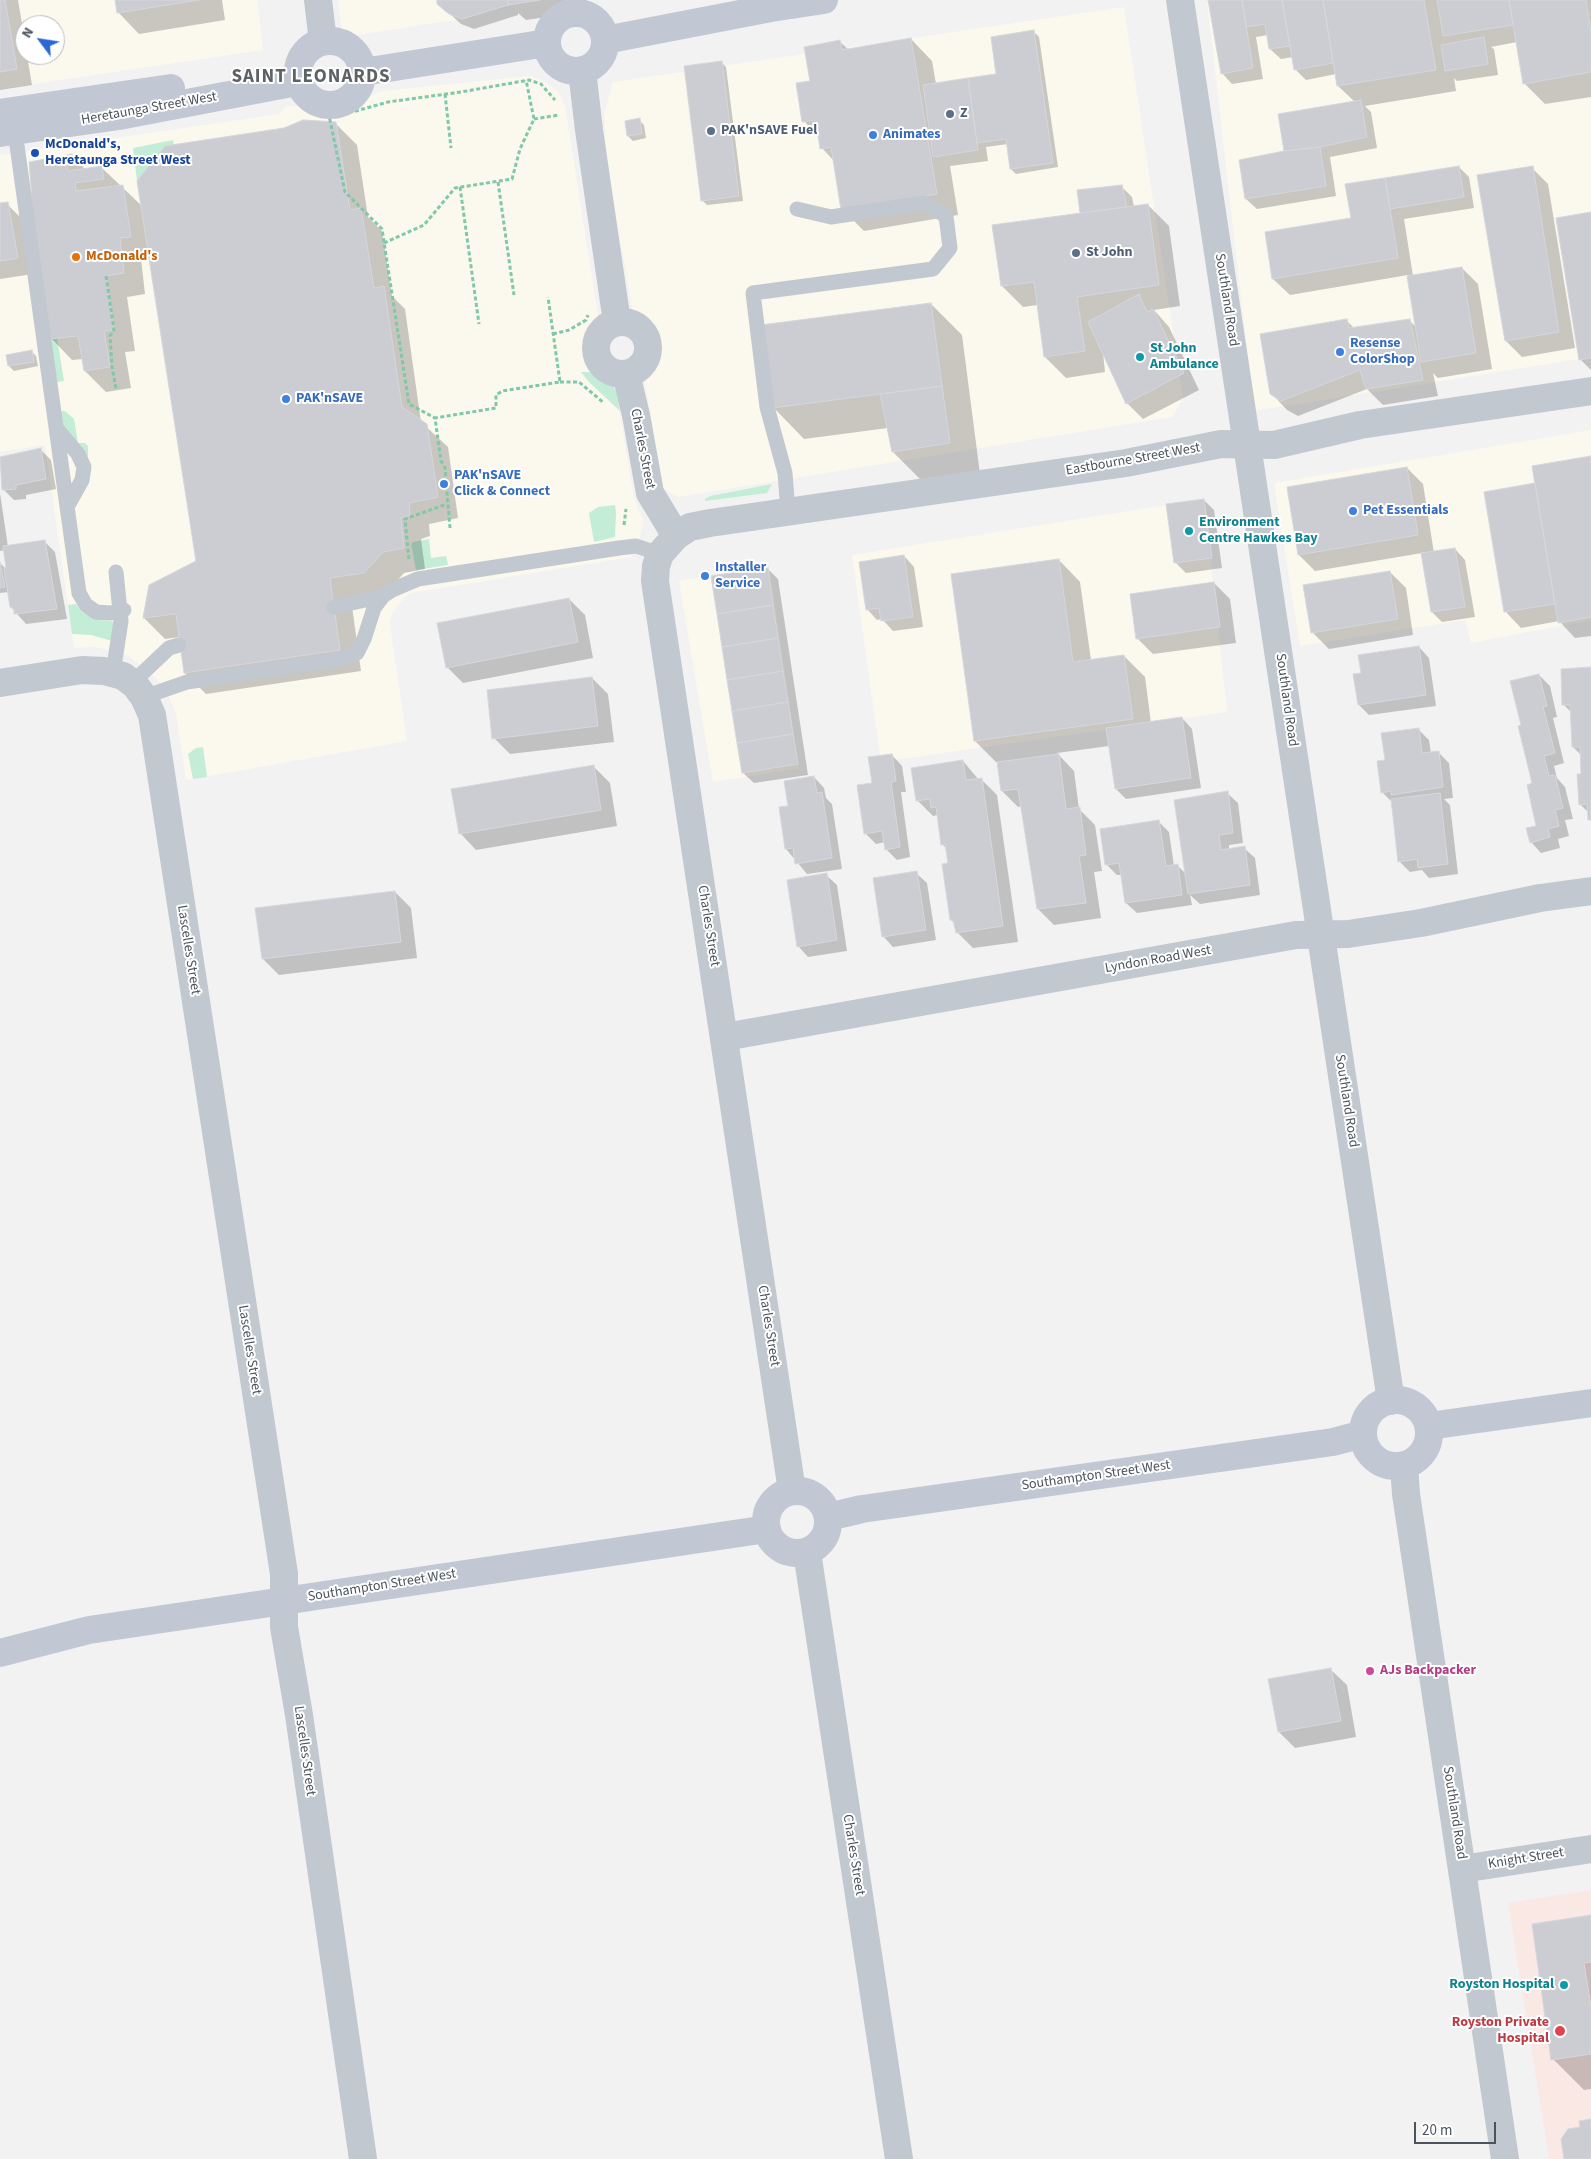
<!DOCTYPE html>
<style>
body{margin:0}
#map{position:relative;width:1591px;height:2159px;overflow:hidden;background:#f3f2f2;font-family:"Source Sans 3",sans-serif}
canvas{display:block}
.north{position:absolute;left:15px;top:15px;width:50px;height:50px;box-sizing:border-box;background:#fff;border:1px solid #b7babe;border-radius:50%;rotate:301deg;font-size:14px;font-weight:700;line-height:20px;text-align:center;color:#4b535d}
.north::after{content:'';display:block;margin:auto;width:18px;height:22px;background:#2869d7;clip-path:polygon(50% 0,100% 100%,50% 72%,0 100%)}
.scale{position:absolute;left:1414px;top:2122px;width:82px;height:22px;box-sizing:border-box;border:2px solid #4b535d;border-top:0;padding-left:6px;font-size:15px;line-height:18px;white-space:nowrap;color:#4b535d;-webkit-text-stroke:4px #fff;paint-order:stroke}
</style>
<div id="map">
<canvas width="1591" height="2159"></canvas>
<div class="north">N</div>
<div class="scale">20 m</div>
</div>
<script>
const g = document.querySelector('canvas').getContext('2d');
g.lineJoin = 'round';
function fill(path, color) {
  g.fillStyle = color;
  g.fill(path, 'evenodd');
}
function toPath(rows) {
  const path = new Path2D();
  for (const r of rows) {
    if (r.length === 3) {
      path.moveTo(r[0] + r[2], r[1]);
      path.arc(r[0], r[1], r[2], 0, 2 * Math.PI);
      continue;
    }
    path.moveTo(r[0], r[1]);
    for (let i = 2; i < r.length; i += 2) path.lineTo(r[i], r[i + 1]);
  }
  return path;
}
function stroke(path, color, width, dash) {
  g.strokeStyle = color;
  g.lineWidth = width;
  g.lineCap = dash ? 'butt' : 'round';
  g.setLineDash(dash || []);
  g.stroke(path);
}
function label(font, color, halo, rows, align = 'center') {
  g.font = font + ' "Source Sans 3",sans-serif';
  g.lineWidth = 4;
  g.setLineDash([]);
  g.textBaseline = 'middle';
  g.strokeStyle = halo;
  g.fillStyle = color;
  for (const [text, x, y, turn = 0] of rows) {
    g.save();
    g.translate(x, y);
    g.rotate((+turn || 0) * Math.PI / 180);
    g.textAlign = isNaN(turn) ? turn : align;
    if (halo) g.strokeText(text, 0, 0);
    g.fillText(text, 0, 0);
    g.restore();
  }
}
const commercial = toPath([
 [0,0,257,0,263,50,0,89],
 [25,25,55,25,55,55,25,55],
 [338,0,540,0,508,5,462,19,343,37],
 [1207,0,1591,0,1591,357,1254,411],
 [1124,7,1183,399,1172,417,678,497,663,488,607,163,604,114,613,82],
 [531,76,544,81,558,92,565,106,598,315,593,327,586,335,594,372,608,379,616,391,634,498,643,520,640,537,631,557,411,593,399,603,392,614,390,625,407,741,186,780,176,713,167,693,156,678,128,655,96,647,74,648,45,445,0,452,0,155,279,114,286,106,299,106,318,110,337,110,359,103,381,91],
 [1591,430,1591,620,1471,643,1465,620,1300,646,1274,483],
 [1204,499,1227,712,881,762,852,555],
 [769,567,799,768,713,782,679,581]
]);
const medical = toPath([
 [1591,1890,1591,2159,1549,2159,1508,1903]
]);
const green = toPath([
 [173,140,174,145,137,181,133,148],
 [57,338,64,381,57,382,50,339],
 [581,372,594,372,608,379,616,391,620,411,589,382],
 [60,411,65,411,74,419,78,443,85,443,88,446,88,456,83,455,64,431],
 [772,484,767,493,705,501,705,499,710,496],
 [615,505,616,513,615,537,594,542,589,513,598,507],
 [429,539,431,558,446,556,448,565,416,570,411,544,413,542],
 [76,604,82,612,101,620,116,622,112,641,91,635,72,634,68,605],
 [203,747,207,777,193,779,188,754,196,748]
]);
const shadow = toPath([
 [0,0,18,0,25,41,25,55,27,55,32,85,0,90],
 [116,0,222,0,225,20,139,34,118,12],
 [438,0,565,0,567,14,526,20,518,13,518,15,474,29,461,24,439,4],
 [1210,0,1591,0,1591,97,1545,104,1524,83,1517,42,1491,47,1494,49,1498,75,1457,81,1454,78,1456,91,1365,106,1371,112,1377,148,1330,157,1336,196,1257,209,1246,199,1240,161,1286,152,1355,102,1338,86,1336,74,1306,80,1295,69,1293,57,1281,59,1270,49,1268,35,1256,37,1263,79,1232,84,1222,73],
 [1034,32,1039,37,1058,167,1016,174,1011,169,1008,144,986,147,988,161,950,166,958,215,864,231,842,209,834,161,822,148,820,138,804,121,811,82,840,42,849,50,911,39,932,61,936,84,998,75],
 [721,62,726,67,743,201,707,205,702,200],
 [639,120,644,125,646,138,633,141,628,136],
 [336,124,357,145,368,217,382,231,392,296,405,309,421,422,448,447,458,518,429,524,430,536,421,539,425,569,404,573,385,594,351,599,361,671,206,694,185,673,180,637,165,639,144,618,197,561,151,258,141,259,145,294,127,297,135,351,125,352,131,388,106,392,85,371,83,359,72,360,51,338,33,274,0,279,0,205,7,204,23,220,34,199,30,163,72,156,86,170,102,168,143,207],
 [1459,167,1469,177,1474,208,1404,219,1413,276,1462,268,1478,284,1492,369,1438,378,1433,373,1438,396,1383,405,1367,389,1298,416,1287,410,1271,393,1347,321,1355,329,1410,321,1416,327,1408,275,1290,295,1273,279,1352,219],
 [1532,168,1548,184,1575,348,1522,357,1506,341],
 [1121,186,1132,197,1134,207,1148,205,1169,226,1180,306,1154,310,1169,327,1199,390,1143,419,1127,403,1103,353,1105,372,1066,378,1045,357,1038,305,1023,307,1002,286,1081,214,1078,191],
 [1591,213,1591,370,1580,359],
 [931,304,962,335,980,474,924,483,893,452,888,428,804,439,774,408],
 [31,351,36,356,38,366,14,371,9,366],
 [41,450,51,460,56,489,26,495,26,499,14,500,4,490,0,458],
 [1591,458,1591,636,1575,638,1559,621,1521,628,1505,611,1537,484],
 [1407,468,1423,484,1434,553,1455,549,1465,560,1475,617,1442,622,1432,612,1422,553,1315,571,1299,555,1289,488],
 [0,493,8,547,44,541,55,552,67,619,26,624,11,607,9,592,0,593,0,563,7,570,5,550,0,551],
 [1204,500,1214,510,1222,568,1186,573,1175,562],
 [904,556,914,567,923,627,893,631,882,619,877,620,867,609],
 [1059,560,1080,582,1091,660,1124,656,1145,677,1151,723,1182,718,1192,729,1201,788,1126,799,1116,789,1109,746,1057,753,1074,771,1079,809,1095,825,1102,871,1094,872,1101,918,1054,925,1038,909,1022,806,1018,807,1002,791,998,762,996,762,975,741],
 [767,568,778,579,808,775,754,783,743,773],
 [1390,572,1406,588,1413,635,1329,649,1313,633],
 [1214,583,1230,599,1236,643,1153,654,1137,638],
 [569,599,585,615,593,658,463,683,447,667],
 [1419,647,1429,658,1436,706,1369,715,1359,705,1362,674],
 [1591,668,1591,821,1589,813,1580,804,1582,775,1581,755,1573,747,1571,712,1564,705],
 [1539,675,1550,686,1557,717,1553,718,1564,763,1554,766,1557,778,1565,787,1573,819,1565,820,1569,836,1558,839,1560,848,1541,853,1531,842,1538,827,1523,726],
 [592,678,608,694,614,742,510,754,494,738],
 [1418,729,1429,740,1431,753,1438,752,1449,763,1453,798,1444,799,1450,805,1458,874,1429,878,1422,870,1410,872,1399,861,1392,802,1382,792,1386,762],
 [892,755,902,766,906,792,901,792,910,857,897,860,886,849,885,842,876,844,865,833,873,784],
 [963,761,979,780,981,779,997,795,1018,942,973,948,957,932,955,924,951,920,949,864,947,849,942,844,938,815,933,816,917,800],
 [594,767,610,783,617,826,476,850,460,833],
 [814,777,824,788,826,798,832,804,842,869,807,874,786,849,789,807],
 [1227,793,1238,803,1243,843,1229,845,1229,850,1244,848,1255,858,1260,895,1200,904,1190,895,1192,905,1137,913,1126,903,1122,875,1117,875,1107,865,1101,830,1159,822,1169,832,1174,866,1177,865,1187,875],
 [916,873,927,883,936,940,893,947,883,936],
 [826,875,837,885,847,951,808,957,798,946],
 [395,892,411,908,417,958,279,975,263,959],
 [1330,1669,1347,1685,1356,1737,1295,1748,1279,1732,1270,1680],
 [1591,1916,1591,2089,1584,2090,1553,2059]
]);
const building = toPath([
 [0,0,5,0,17,69,0,72,0,0],
 [115,0,199,0,117,13,115,0],
 [437,0,508,0,508,5,462,19,449,14,437,4,437,0],
 [508,0,540,0,508,5,508,0],
 [1208,0,1242,0,1253,68,1221,74,1208,0],
 [1242,0,1282,0,1290,46,1269,49,1265,24,1246,27,1242,0],
 [1282,0,1323,0,1333,63,1294,70,1282,0],
 [1323,0,1424,0,1436,70,1337,86,1323,0],
 [1437,0,1509,0,1513,25,1443,36,1437,0],
 [1509,0,1586,0,1591,33,1591,72,1523,84,1509,0],
 [1034,30,1053,163,1010,169,1006,139,977,143,968,78,996,74,991,37,1034,30],
 [1484,37,1488,64,1445,71,1441,45,1484,37],
 [911,38,937,194,841,210,831,147,820,149,816,120,802,122,796,83,810,81,804,47,840,40,842,50,911,38],
 [722,61,739,196,701,201,684,66,722,61],
 [968,78,978,150,933,157,923,85,968,78],
 [1361,100,1367,137,1320,147,1284,151,1278,114,1361,100],
 [640,118,642,134,627,136,625,121,640,118],
 [303,120,336,122,350,210,361,208,374,288,384,286,402,407,427,424,438,497,409,503,410,515,401,518,404,548,383,552,364,573,330,578,340,650,184,673,176,614,143,618,149,585,196,561,137,181,165,146,284,128,303,120],
 [1320,147,1326,186,1245,199,1239,160,1284,151,1320,147],
 [72,154,73,156,66,158,68,171,102,166,104,179,75,183,76,191,123,185,131,237,120,238,124,273,106,276,114,330,104,331,110,367,84,371,78,336,50,339,29,199,32,198,29,162,72,154],
 [1459,166,1464,197,1390,209,1385,178,1459,166],
 [1533,166,1559,332,1505,341,1477,175,1533,166],
 [1385,178,1398,258,1272,279,1265,232,1351,218,1345,184,1385,178],
 [1122,185,1127,207,1080,213,1077,190,1122,185],
 [8,202,18,258,0,261,0,203,8,202],
 [1148,204,1159,285,1077,297,1085,351,1044,357,1034,282,1001,286,992,225,1148,204],
 [1591,212,1591,358,1579,360,1556,218,1591,212],
 [1462,267,1476,353,1421,362,1407,276,1462,267],
 [1139,294,1147,312,1153,309,1184,373,1126,404,1088,322,1139,294],
 [931,303,942,386,772,408,761,325,931,303],
 [1347,319,1349,328,1410,319,1423,380,1366,389,1360,370,1281,401,1270,394,1260,334,1347,319],
 [32,350,34,362,8,366,6,355,32,350],
 [942,386,950,443,892,452,880,394,942,386],
 [41,448,46,479,16,485,16,489,2,490,0,457,41,448],
 [1591,456,1591,617,1558,623,1532,466,1591,456],
 [1407,467,1418,535,1298,555,1287,487,1407,467],
 [1535,483,1555,604,1504,612,1484,492,1535,483],
 [1204,499,1212,558,1174,563,1166,504,1204,499],
 [45,540,57,609,14,614,14,609,10,607,4,569,6,568,3,546,45,540],
 [1455,548,1465,607,1431,612,1421,553,1455,548],
 [904,555,913,617,881,621,879,608,866,610,859,562,904,555],
 [1059,559,1073,662,1124,655,1133,719,974,741,951,574,1059,559],
 [0,562,5,587,0,588,0,562],
 [768,567,773,605,717,614,711,576,768,567],
 [1390,571,1398,619,1311,633,1303,585,1390,571],
 [1214,582,1220,627,1136,639,1130,594,1214,582],
 [569,598,578,642,446,668,437,623,569,598],
 [773,605,778,638,722,647,717,614,773,605],
 [778,638,783,671,727,680,722,647,778,638],
 [1419,646,1426,695,1358,705,1353,674,1361,673,1358,655,1419,646],
 [1591,667,1591,820,1588,820,1587,804,1579,805,1577,774,1581,774,1580,747,1572,747,1570,705,1562,705,1561,669,1591,667],
 [783,671,788,702,732,711,727,680,783,671],
 [1539,674,1547,706,1543,707,1555,753,1544,756,1549,776,1555,775,1563,808,1555,810,1559,826,1548,829,1550,837,1530,843,1526,828,1536,826,1527,785,1532,783,1518,726,1521,725,1510,681,1539,674],
 [592,677,598,726,492,739,487,690,592,677],
 [788,702,793,734,737,743,732,711,788,702],
 [1182,717,1191,778,1115,789,1106,728,1182,717],
 [1419,728,1422,753,1439,751,1443,787,1391,795,1391,791,1381,793,1377,761,1385,760,1381,733,1419,728],
 [793,734,798,764,742,773,737,743,793,734],
 [892,754,896,781,891,782,900,847,885,850,882,831,864,834,857,785,872,783,868,757,892,754],
 [1059,754,1066,809,1080,807,1086,855,1079,856,1086,903,1037,909,1018,789,1001,791,997,762,1059,754],
 [963,760,966,780,982,778,1003,926,956,933,953,920,950,920,942,864,948,863,945,844,941,845,936,807,931,808,930,799,916,801,911,768,963,760],
 [594,765,601,810,459,834,451,789,594,765],
 [814,776,817,793,822,792,832,858,795,864,793,848,785,849,779,807,788,806,784,781,814,776],
 [1228,791,1233,833,1219,835,1221,850,1245,846,1250,885,1188,894,1174,800,1228,791],
 [1440,793,1448,864,1418,868,1417,859,1398,862,1391,799,1440,793],
 [1159,820,1166,866,1178,864,1182,895,1125,903,1119,863,1105,865,1100,829,1159,820],
 [917,871,926,930,882,937,873,878,917,871],
 [827,873,837,940,797,947,787,880,827,873],
 [395,891,401,942,262,959,255,908,395,891],
 [1331,1668,1341,1721,1278,1732,1268,1679,1331,1668],
 [1591,1915,1591,1962,1584,1963,1591,2007,1591,2054,1551,2060,1532,1924,1591,1915],
 [1591,2119,1591,2159,1564,2159,1561,2139,1568,2129,1580,2127,1579,2121,1591,2119]
]);
const path = toPath([
 [445,94,451,148],
 [327,106,345,192,382,229,409,404,435,418],
 [329,114,356,111,388,102,461,92,529,80,541,84,555,100],
 [534,119,559,115],
 [498,182,514,295],
 [460,187,479,324],
 [384,243,424,225,455,188,512,179,520,149,534,119,526,80],
 [106,276,114,330,110,336,112,366,116,389],
 [553,334,569,330,586,320,588,315],
 [560,382,579,382,604,403],
 [624,525,626,509],
 [450,528,445,468,441,461,435,418,496,408,496,395,502,391,560,382,548,297],
 [409,559,405,519,447,504]
]);
const service = toPath([
 [15,131,79,593,86,605,96,612,110,613,124,610],
 [57,429,78,454,84,467,82,480,67,507],
 [788,512,785,473,767,407,753,293,933,269,950,248,946,216,925,203,831,217,797,209],
 [334,607,383,596],
 [113,673,121,621,116,572],
 [132,683,169,648,179,645],
 [144,697,187,682,340,659,357,653,364,639,374,608,383,596,392,590,418,579,619,548,636,546,660,554]
]);
const minor = toPath([
 [676,536,690,527,710,523,1126,463,1221,444,1274,445,1360,425,1591,391],
 [0,683,82,670,104,671,123,676,135,685,144,697,152,715,284,1574,284,1627,299,1715,363,2159],
 [725,1037,1296,935,1348,934,1421,923,1540,898,1591,891],
 [807,1552,899,2159],
 [1462,1869,1591,1849]
]);
const tertiary = toPath([
 [318,0,323,41],
 [1180,0,1391,1401],
 [582,71,589,130,617,322],
 [622,348,26],
 [626,374,636,415,650,493,676,536,660,554,656,566,655,581,792,1491],
 [1404,1466,1406,1494,1505,2159]
]);
const secondary = toPath([
 [576,42,29],
 [605,40,771,8,824,0],
 [330,73,32],
 [363,72,547,43],
 [0,113,171,88],
 [0,133,119,116,297,82],
 [1396,1433,33],
 [1429,1426,1591,1403],
 [797,1522,31],
 [828,1517,862,1509,1333,1442,1363,1434],
 [0,1653,89,1630,767,1529]
]);
const markers = [
 [950,114,5,"#5c6f8a"],
 [711,131,5,"#5c6f8a"],
 [873,135,5,"#3f7fe0"],
 [35,153,5,"#1a4fb4"],
 [1076,253,5,"#5c6f8a"],
 [76,257,5,"#e8710a"],
 [1340,352,5,"#3f7fe0"],
 [1140,357,5,"#0f9aa8"],
 [286,399,5,"#3f7fe0"],
 [444,484,5,"#3f7fe0"],
 [1353,511,5,"#3f7fe0"],
 [1189,531,5,"#0f9aa8"],
 [705,576,5,"#3f7fe0"],
 [1370,1671,5,"#d1479c"],
 [1564,1985,5,"#0f9aa8"],
 [1560,2031,6,"#e0444e"]
];
const streetNames = [
 ["Heretaunga Street West",149,109,-10],
 ["Southland Road",1226,300,81],
 ["Charles Street",642,449,79],
 ["Eastbourne Street West",1133,460,-10],
 ["Southland Road",1286,700,82],
 ["Charles Street",708,926,81],
 ["Lascelles Street",188,950,81],
 ["Lyndon Road West",1158,960,-10],
 ["Southland Road",1346,1101,81],
 ["Charles Street",768,1326,81],
 ["Lascelles Street",249,1350,81],
 ["Southampton Street West",1096,1476,-8],
 ["Southampton Street West",382,1586,-9],
 ["Lascelles Street",304,1751,82],
 ["Southland Road",1454,1813,81],
 ["Charles Street",853,1855,81],
 ["Knight Street",1526,1859,-9]
];
const serviceNames = [
 ["Z",960,114],
 ["PAK'nSAVE Fuel",721,131],
 ["St John",1086,253]
];
const shopNames = [
 ["Animates",883,135],
 ["Resense",1350,344],
 ["ColorShop",1350,360],
 ["PAK'nSAVE",296,399],
 ["PAK'nSAVE",454,476],
 ["Click & Connect",454,492],
 ["Pet Essentials",1363,511],
 ["Installer",715,568],
 ["Service",715,584]
];
const transitNames = [
 ["McDonald's,",45,145],
 ["Heretaunga Street West",45,161]
];
const foodNames = [
 ["McDonald's",86,257]
];
const cultureNames = [
 ["St John",1150,349],
 ["Ambulance",1150,365],
 ["Environment",1199,523],
 ["Centre Hawkes Bay",1199,539],
 ["Royston Hospital",1554,1985,"right"]
];
const hotelNames = [
 ["AJs Backpacker",1380,1671]
];
const healthNames = [
 ["Royston Private",1549,2023],
 ["Hospital",1549,2039]
];
const districtNames = [
 ["SAINT LEONARDS",311,78]
];
fill(commercial, '#fbf8ee');
fill(medical, '#fae8e5');
fill(green, '#c4edd7');
fill(shadow, '#0003');
fill(building, '#cccdd3');
stroke(building, '#d6d7dc', 1);
stroke(path, '#7fc8a9', 3, [4, 2.5]);
stroke(service, '#c1c8cf', 15);
stroke(minor, '#c1c8cf', 28);
stroke(tertiary, '#c1c8cf', 28);
stroke(secondary, '#c1c8d3', 28);
for (const [x, y, r, color] of markers) {
  const dot = new Path2D();
  dot.arc(x, y, r, 0, 2 * Math.PI);
  g.fillStyle = color;
  g.fill(dot);
  stroke(dot, '#fff', 2);
}
label('14px', '#4b535d', '#fff', streetNames);
label('bold 14px', '#4e5e75', '#fff', serviceNames, 'left');
label('bold 14px', '#366cbe', '#fff', shopNames, 'left');
label('bold 14px', '#164399', '#fff', transitNames, 'left');
label('bold 14px', '#c56008', '#fff', foodNames, 'left');
label('bold 14px', '#0d838f', '#fff', cultureNames, 'left');
label('bold 14px', '#b23c85', '#fff', hotelNames, 'left');
label('bold 14px', '#be3a42', '#fff', healthNames, 'right');
g.letterSpacing = '1px';
label('bold 19px', '#5e6166', '#fff', districtNames);
g.letterSpacing = '0px';
</script>
